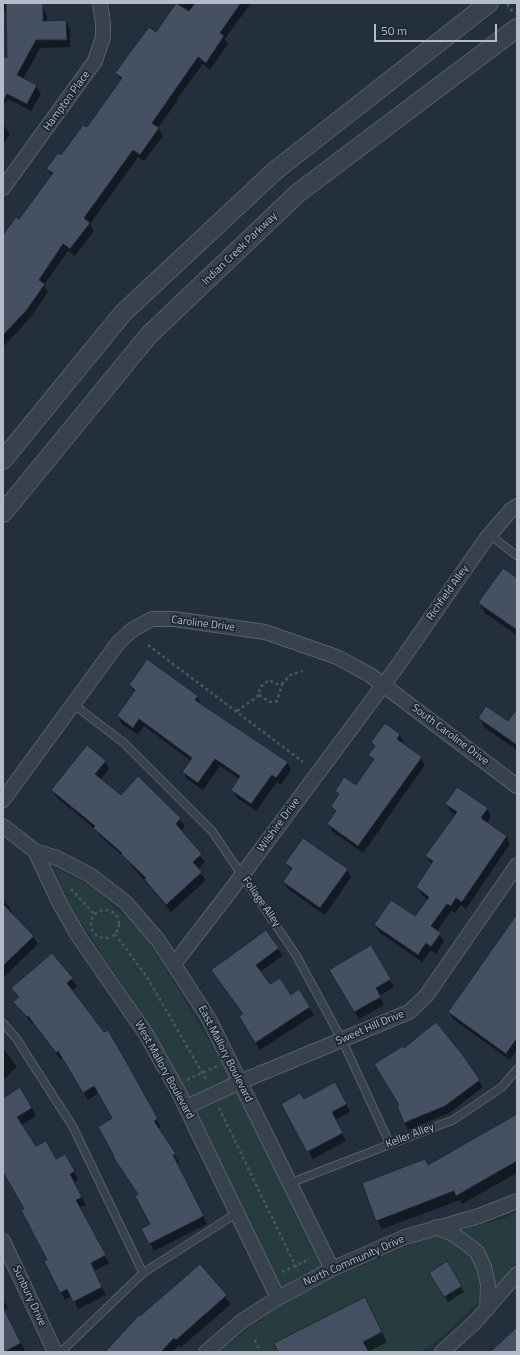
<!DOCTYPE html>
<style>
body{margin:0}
#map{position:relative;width:520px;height:1355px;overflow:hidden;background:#242f3e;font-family:"Titillium Web",sans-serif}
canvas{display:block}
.frame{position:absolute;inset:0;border:4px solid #b4bcc9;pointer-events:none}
.scale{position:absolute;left:374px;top:24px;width:123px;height:18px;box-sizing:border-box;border:2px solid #b4bcc9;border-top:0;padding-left:5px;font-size:12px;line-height:14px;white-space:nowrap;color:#b4bcc9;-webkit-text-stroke:3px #1d2633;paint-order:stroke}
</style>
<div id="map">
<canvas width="520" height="1355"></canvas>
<div class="frame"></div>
<div class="scale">50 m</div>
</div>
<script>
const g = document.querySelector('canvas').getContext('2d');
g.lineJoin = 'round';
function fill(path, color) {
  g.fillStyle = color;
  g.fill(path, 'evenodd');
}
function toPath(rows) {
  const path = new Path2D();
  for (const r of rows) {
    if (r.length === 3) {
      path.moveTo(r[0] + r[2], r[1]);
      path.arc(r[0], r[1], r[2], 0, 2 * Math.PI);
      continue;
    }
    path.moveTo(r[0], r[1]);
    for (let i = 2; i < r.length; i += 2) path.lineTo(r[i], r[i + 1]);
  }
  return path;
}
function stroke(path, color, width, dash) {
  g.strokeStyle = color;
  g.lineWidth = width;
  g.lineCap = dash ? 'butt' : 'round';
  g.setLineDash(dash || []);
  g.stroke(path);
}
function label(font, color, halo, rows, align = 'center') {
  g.font = font + ' "Titillium Web",sans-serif';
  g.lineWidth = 3.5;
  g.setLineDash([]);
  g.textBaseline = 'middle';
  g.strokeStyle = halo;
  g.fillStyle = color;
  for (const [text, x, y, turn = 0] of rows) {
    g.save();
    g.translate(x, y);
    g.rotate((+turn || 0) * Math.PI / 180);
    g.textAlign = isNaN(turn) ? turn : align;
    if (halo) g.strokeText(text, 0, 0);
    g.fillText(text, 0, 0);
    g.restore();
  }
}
const green = toPath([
 [53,867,91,886,146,936,241,1094,333,1278,417,1242,505,1218,517,1211,517,1259,507,1275,442,1337,421,1352,217,1352,285,1302,200,1124,129,994,71,907]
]);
const shadow = toPath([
 [3,3,41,3,47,16,47,22,66,21,70,29,70,47,40,48,23,79,36,86,41,94,31,111,8,99,3,106,3,58,8,60,7,11,3,12],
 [177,3,251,3,225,39,228,44,210,70,203,64,177,99,178,100,158,128,163,136,144,161,138,157,90,224,94,231,75,256,68,251,44,285,48,292,30,318,3,347,3,241,52,176,47,169,87,129,121,81,116,73,156,34],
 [3,124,10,134,3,144],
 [517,579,517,635,485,613,479,603],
 [130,685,197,697,202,705,287,762,291,770,281,785,277,782,256,811,237,798,232,790,239,779,220,766,203,790,187,779,183,772,191,761,144,726,138,735,122,724,118,716,134,693],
 [517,711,517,750,485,728,479,718,509,722],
 [385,725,400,735,404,743,403,744,421,758,425,765,363,853,332,831,328,824,336,813,332,807,339,796,336,791,356,787,374,762,370,755,375,747,372,743],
 [105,761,109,769,100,780,121,797,138,777,180,819,185,827,180,831,205,862,198,869,206,880,171,912,124,857,99,835,95,829,56,797,52,790],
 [446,804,487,809,491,816,487,823,506,836,510,844,466,909,461,905,455,913,451,911,437,931,444,941,436,954,431,950,422,962,379,932,375,925,416,918,428,900,422,895,417,887,432,865,426,856,456,815,451,812],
 [287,863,347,869,351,877,325,915,288,889,284,882,291,871],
 [3,901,9,906,13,914,12,915,33,936,38,944,3,978],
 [517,917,517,1050,510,1060,453,1019,449,1012],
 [370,946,394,987,379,996,384,1005,359,1019,330,970],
 [278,948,282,956,260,972,269,986,290,996,299,991,314,1015,260,1050,244,1024,243,1014,212,971],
 [52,954,77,986,72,991,127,1065,161,1127,158,1129,179,1162,177,1163,207,1224,154,1251,142,1229,151,1225,139,1195,114,1119,99,1093,88,1100,63,1058,61,1060,33,1023,32,1024,15,1002,19,998,12,988],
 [3,1048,17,1067,3,1080],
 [404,1049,479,1081,483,1087,449,1113,408,1130,398,1107,400,1106],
 [339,1091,350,1112,335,1120,346,1141,313,1159,282,1104],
 [3,1099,32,1108,36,1116,21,1125,36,1148,56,1161,65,1155,78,1179,74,1182,86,1205,79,1208,109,1263,94,1271,106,1295,78,1309,72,1296,65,1300,61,1292,25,1209,3,1167],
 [517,1115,517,1173,462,1204,460,1200,382,1229,377,1220,428,1166],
 [447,1263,464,1292,448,1302,430,1273],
 [200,1266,231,1304,181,1347,179,1345,172,1352,106,1352,140,1317],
 [3,1300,8,1308,4,1310,25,1351,23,1352,3,1352],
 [369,1307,387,1342,368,1352,280,1352]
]);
const building = toPath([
 [6,3,43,3,43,21,66,20,67,40,36,40,17,75,37,85,27,104,7,94,3,102,3,56,7,58,6,3],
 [176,3,189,11,195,3,241,3,220,33,224,36,206,63,198,57,152,123,159,128,140,155,133,150,84,218,90,223,70,249,63,244,39,280,45,284,26,311,3,335,3,235,16,217,19,219,53,173,46,169,58,153,61,155,83,125,87,127,122,78,115,73,126,58,149,27,156,32,176,3],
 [503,568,517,578,517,630,478,603,503,568],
 [147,659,198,696,195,700,288,762,276,778,272,775,251,804,231,790,240,776,215,759,198,783,182,772,192,758,139,719,133,728,117,716,135,690,129,685,147,659],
 [486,706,508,721,517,709,517,745,478,718,486,706],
 [385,723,400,734,397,739,422,757,358,846,327,824,336,811,331,806,339,794,335,791,344,777,356,785,374,759,368,755,375,746,371,742,385,723],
 [87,745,106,761,95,774,121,795,138,776,181,818,176,824,202,854,193,862,202,872,166,905,144,879,146,878,121,854,122,853,93,828,95,826,51,790,87,745],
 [457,787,488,808,481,818,507,836,462,902,456,898,451,906,447,904,431,926,441,933,431,947,426,943,418,955,374,925,391,900,415,916,429,897,416,887,433,861,425,856,457,812,445,804,457,787],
 [303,838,348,869,320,908,283,882,292,868,285,863,303,838],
 [3,904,34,936,3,966,3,904],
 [517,914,517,1038,506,1054,448,1012,517,914],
 [266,930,279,948,256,965,270,984,280,978,291,995,299,989,310,1007,255,1043,239,1016,243,1014,211,970,266,930],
 [371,945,391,979,376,988,381,997,354,1012,329,970,371,945],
 [52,953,73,978,67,983,104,1032,108,1030,123,1056,158,1119,154,1121,176,1154,173,1155,204,1216,149,1244,141,1229,150,1224,135,1196,138,1194,113,1157,114,1156,98,1127,112,1118,94,1086,83,1093,58,1051,56,1053,28,1016,27,1017,13,1002,19,997,11,988,52,953],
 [436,1022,462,1054,480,1080,445,1106,404,1123,397,1106,399,1105,374,1064,403,1046,404,1048,436,1022],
 [335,1082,347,1104,332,1112,343,1133,307,1152,281,1104,300,1093,304,1099,335,1082],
 [20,1087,32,1108,17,1117,36,1146,46,1141,56,1159,65,1154,75,1171,70,1174,82,1197,76,1200,106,1255,91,1263,102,1287,73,1302,67,1289,60,1293,44,1261,47,1260,21,1210,24,1209,3,1172,3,1094,5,1097,20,1087],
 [517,1114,517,1161,456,1196,454,1191,376,1221,362,1183,425,1159,428,1165,517,1114],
 [447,1261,462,1286,444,1297,429,1273,447,1261],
 [200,1264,227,1295,176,1340,174,1338,161,1352,105,1352,139,1315,140,1316,200,1264],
 [365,1297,382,1332,363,1342,369,1352,278,1352,274,1343,365,1297],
 [3,1307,21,1343,4,1352,3,1352,3,1307],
 [517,1327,517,1352,490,1352,517,1327]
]);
const path = toPath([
 [507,4,513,12],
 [148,645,303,762],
 [259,695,270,702,277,701,282,684],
 [237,711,259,695,260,687,269,680,276,684,282,684,290,675,303,671],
 [71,889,94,914],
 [105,924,14],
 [115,934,147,977,207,1081],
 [187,1080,217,1066],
 [219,1108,298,1271],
 [282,1272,310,1259],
 [255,1340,260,1352]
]);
const service = toPath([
 [490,535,517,556],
 [73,704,124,743,212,831,296,955,342,1040,390,1144],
 [3,1023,16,1038,73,1127,143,1273],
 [290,1183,453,1120,502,1087,517,1069],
 [61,1352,143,1273,237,1213]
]);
const minor = toPath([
 [3,188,95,61,103,37,103,24,100,3],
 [3,800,118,643,132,630,152,619,174,619,265,632,337,657,370,675,517,786],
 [3,826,35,851,57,858,90,875,125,902,158,940,209,1019,332,1269],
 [35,851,60,904,79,937,146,1034,178,1091,278,1298],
 [174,964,231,890,396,668,486,539,511,510,517,506],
 [186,1107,240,1082,409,1012,426,996,517,865],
 [436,1227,451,1233,463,1241,477,1252,484,1267,488,1284,487,1309],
 [3,1241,55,1352],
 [206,1352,242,1321,278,1298,332,1269,405,1237,479,1216,517,1201],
 [442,1352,475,1322,517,1274]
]);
const tertiary = toPath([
 [3,460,123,313,276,170,489,3],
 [3,513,149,335,298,193,517,28]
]);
const streetNames = [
 ["Hampton Place",67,101,-54],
 ["Indian Creek Parkway",240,249,-44],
 ["Richfield Alley",448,593,-55],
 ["Caroline Drive",203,624,7],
 ["South Caroline Drive",450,735,37],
 ["Wilshire Drive",279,825,-54],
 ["Foliage Alley",261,902,55],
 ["Sweet Hill Drive",370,1028,-23],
 ["East Mallory Boulevard",225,1054,63],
 ["West Mallory Boulevard",164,1070,61],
 ["Keller Alley",410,1136,-21],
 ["North Community Drive",354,1261,-24],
 ["Sunbury Drive",29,1296,65]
];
fill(green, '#263c3f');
fill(shadow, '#0007');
fill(building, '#455162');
stroke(building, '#1f2835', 1);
stroke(service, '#565f6c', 9);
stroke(minor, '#565f6c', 16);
stroke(tertiary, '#565f6c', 20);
stroke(path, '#44595c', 2.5, [3, 3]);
stroke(service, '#38414e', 7);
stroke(minor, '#38414e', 14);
stroke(tertiary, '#38414e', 18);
label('11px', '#b4bcc9', '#1d2633', streetNames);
</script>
